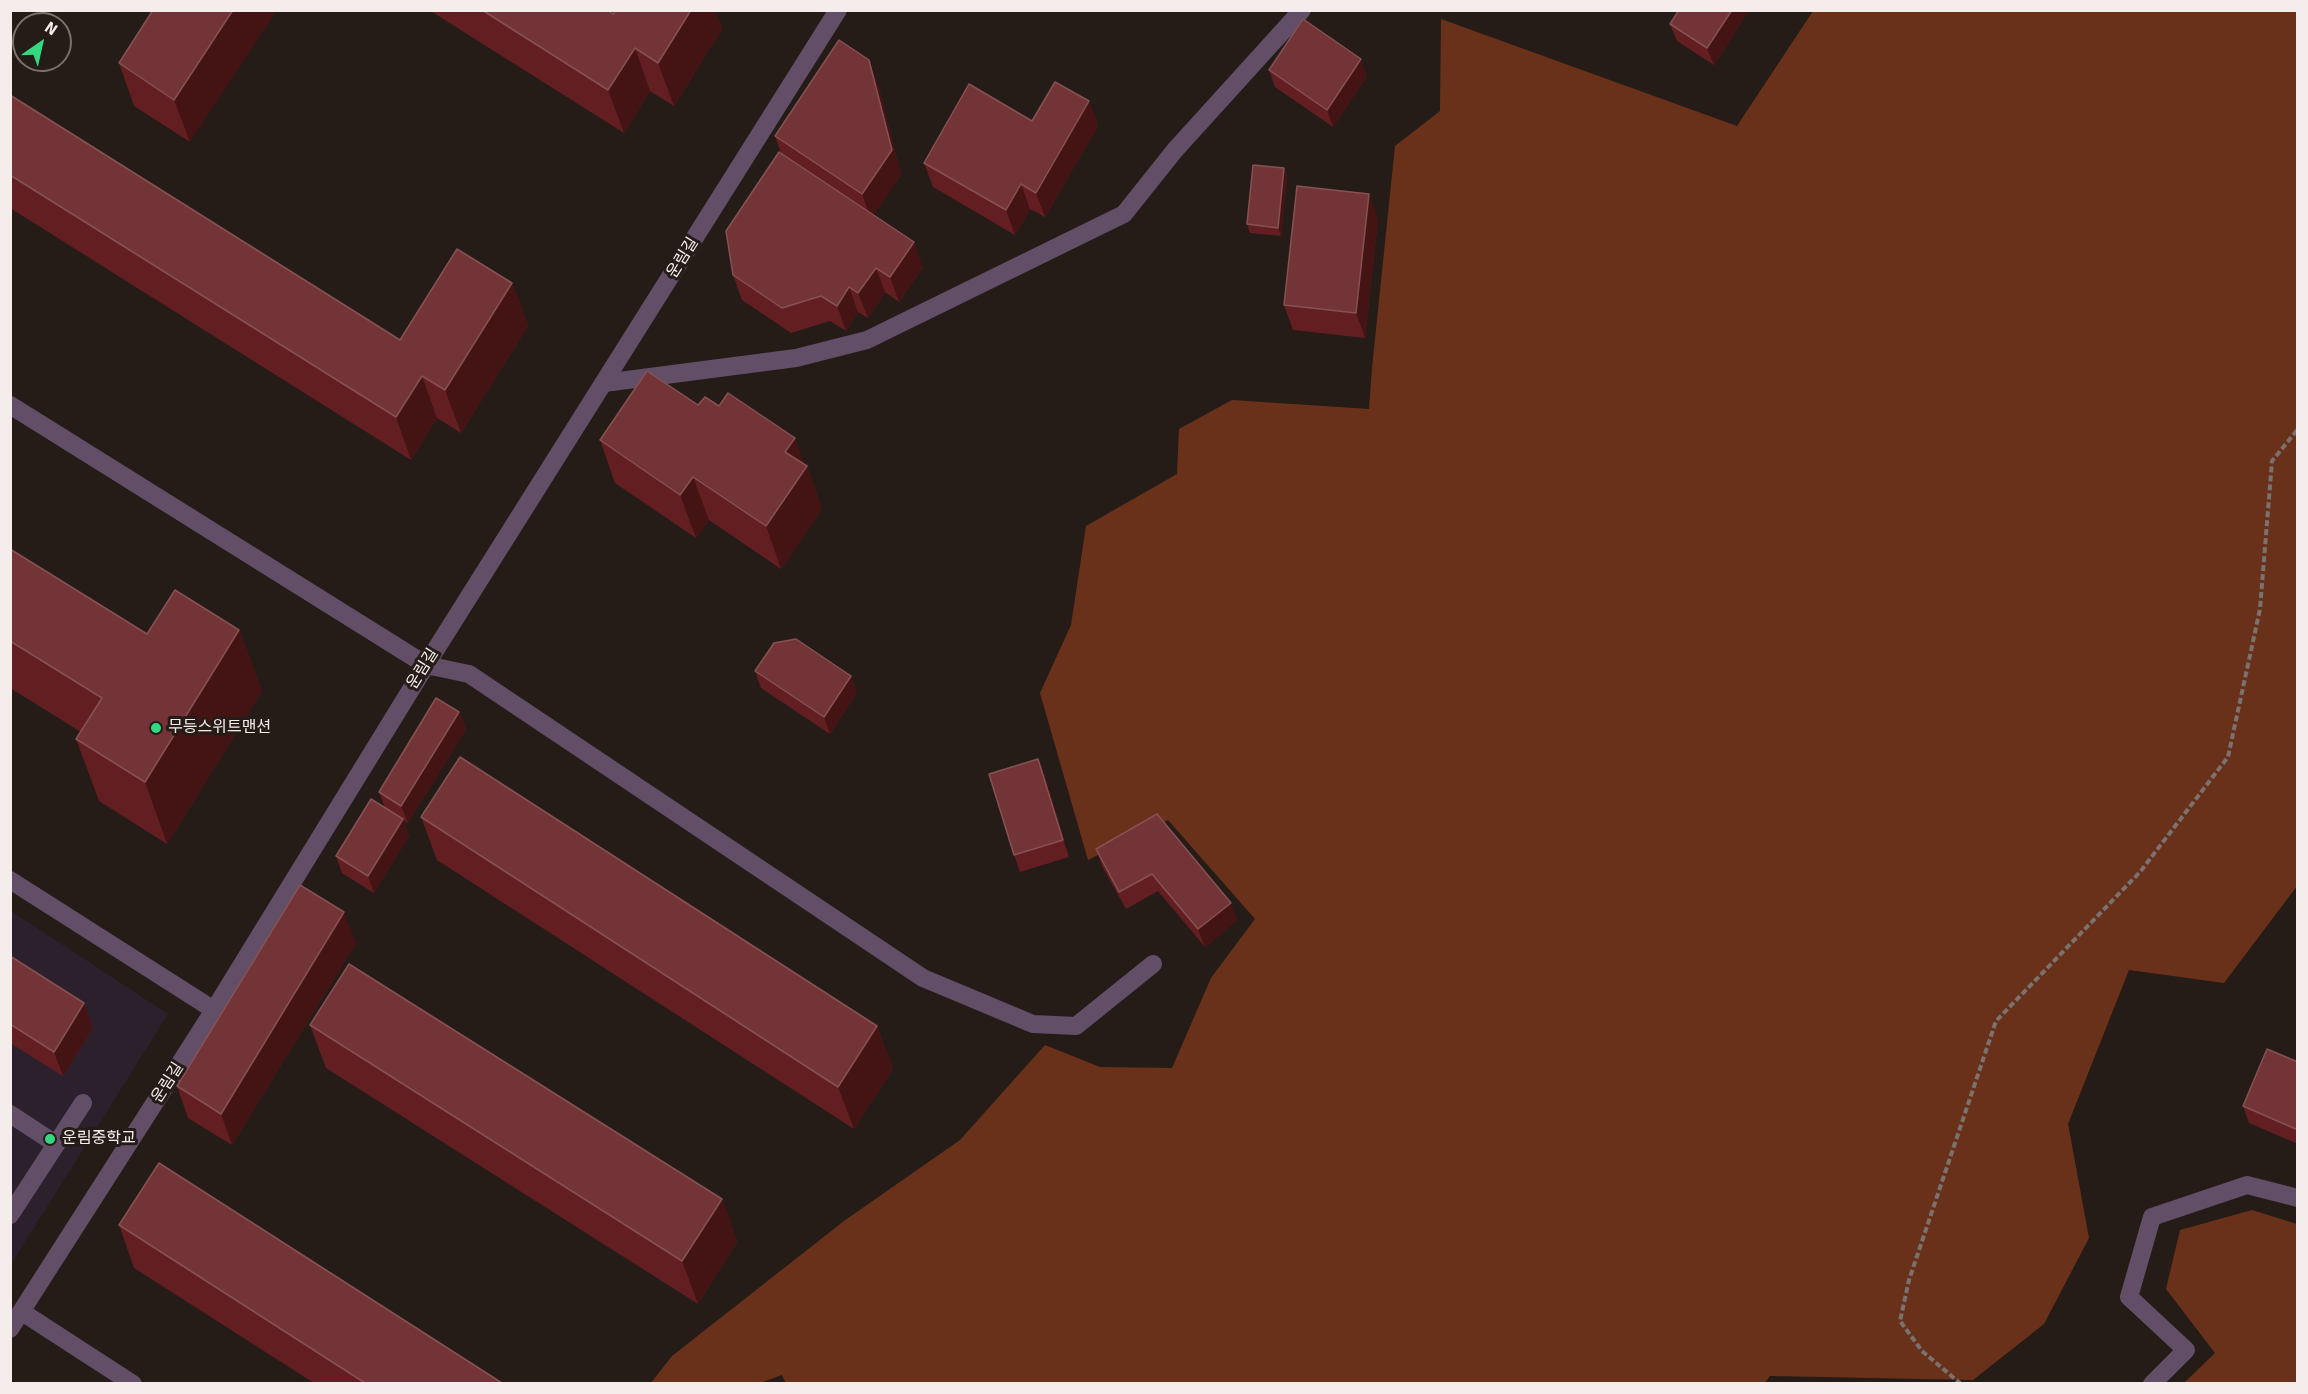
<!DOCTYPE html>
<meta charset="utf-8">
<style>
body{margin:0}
#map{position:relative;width:2308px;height:1394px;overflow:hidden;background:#251c18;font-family:Signika,sans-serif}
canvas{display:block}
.frame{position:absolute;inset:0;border:12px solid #f4edeb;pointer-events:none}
.north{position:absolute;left:12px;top:12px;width:60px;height:60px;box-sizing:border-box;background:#251c18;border:2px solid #78706c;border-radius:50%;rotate:34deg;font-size:16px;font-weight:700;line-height:24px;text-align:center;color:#f4edeb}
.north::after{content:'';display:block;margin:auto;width:21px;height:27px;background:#34d881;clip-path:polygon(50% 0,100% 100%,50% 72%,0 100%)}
</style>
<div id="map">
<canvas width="2308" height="1394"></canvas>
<div class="frame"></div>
<div class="north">N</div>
</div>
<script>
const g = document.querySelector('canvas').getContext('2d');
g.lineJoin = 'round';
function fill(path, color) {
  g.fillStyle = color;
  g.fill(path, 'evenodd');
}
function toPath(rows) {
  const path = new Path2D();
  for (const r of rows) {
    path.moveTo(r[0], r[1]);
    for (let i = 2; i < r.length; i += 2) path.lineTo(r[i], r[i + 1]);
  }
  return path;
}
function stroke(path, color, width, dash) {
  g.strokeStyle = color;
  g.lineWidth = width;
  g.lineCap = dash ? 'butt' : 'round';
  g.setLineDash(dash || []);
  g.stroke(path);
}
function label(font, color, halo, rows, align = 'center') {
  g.font = font + ' Signika,"Noto Sans KR",sans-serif';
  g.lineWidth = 6;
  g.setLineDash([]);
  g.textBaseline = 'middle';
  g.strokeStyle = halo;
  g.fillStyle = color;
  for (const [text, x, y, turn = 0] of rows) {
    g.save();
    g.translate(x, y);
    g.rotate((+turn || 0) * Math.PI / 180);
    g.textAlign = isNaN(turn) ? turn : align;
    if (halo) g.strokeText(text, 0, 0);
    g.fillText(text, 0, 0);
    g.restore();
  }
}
const education = toPath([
 [11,911,168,1014,11,1264]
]);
const green = toPath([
 [1813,11,2297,11,2297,886,2224,983,2129,970,2068,1124,2089,1238,2044,1324,1973,1380,1770,1376,1764,1384,786,1384,782,1375,760,1383,650,1384,672,1356,844,1221,960,1140,1045,1045,1100,1067,1172,1068,1211,978,1255,919,1168,820,1088,860,1040,693,1071,625,1086,526,1177,474,1179,429,1232,400,1369,409,1372,368,1395,146,1440,111,1441,19,1737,126],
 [2252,1210,2297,1224,2297,1383,2184,1383,2215,1353,2166,1289,2180,1230]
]);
const path = toPath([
 [1961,1384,1922,1351,1900,1321,1909,1280,1996,1021,2140,872,2228,757,2260,609,2272,461,2298,429]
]);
const lane = toPath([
 [604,383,796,358,867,340,1124,214,1175,150,1302,10],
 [10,1114,56,1144],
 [10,1215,83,1103]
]);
const street = toPath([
 [10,405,426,665,469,674,923,978,1033,1024,1076,1026,1153,964],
 [10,880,214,1010],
 [22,1312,133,1384],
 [10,1329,214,1010,426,665,838,10],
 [2152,1384,2186,1350,2129,1297,2152,1217,2247,1185,2298,1198]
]);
const wall = toPath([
 [153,10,190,142,134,106,119,63],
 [429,10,607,10,613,14,616,10,715,10,722,29,674,106,650,91,624,133],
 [1748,12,1714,65,1677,41,1670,24],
 [1269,70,1367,76,1333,127,1275,87],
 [878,85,901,175,873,215,923,267,899,302,885,292,868,318,858,312,846,331,830,321,791,333,742,300,733,275,781,153,775,136],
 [10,95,400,340,512,283,528,326,461,433,437,418,411,460,10,208],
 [1089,101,1098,126,1045,217,1030,209,1015,235,933,187,924,163,1032,121],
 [1284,168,1287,177,1281,236,1250,233,1247,224],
 [1378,219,1365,338,1293,330,1284,305],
 [719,406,795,438,804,465,807,466,822,509,781,569,709,520,696,538,615,483,600,440],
 [10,549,147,634,239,630,262,691,167,844,99,801,76,739,81,732,10,688],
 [755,671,857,693,830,734,761,688],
 [459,712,466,729,408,823,403,820,409,836,374,893,342,873,336,856,385,808,379,792],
 [1038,759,1045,776,1069,857,1020,872,1014,855],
 [1157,814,1237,920,1205,947,1158,891,1126,909,1102,866,1096,849],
 [421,817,877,1026,893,1069,854,1129,437,860],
 [356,943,232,1145,188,1118,177,1086],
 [10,956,84,1003,93,1028,63,1076,10,1043],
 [310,1025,722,1199,737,1242,698,1304,326,1068],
 [2298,1062,2298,1144,2249,1123,2243,1106],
 [119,1225,502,1383,314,1383,134,1268]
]);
const shadedWall = toPath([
 [233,10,277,10,190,142,174,100],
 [691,10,715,10,722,29,674,106,658,63],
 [1732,10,1748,10,1748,12,1714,65,1707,48],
 [635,48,650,91,624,133,608,90],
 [1361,59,1367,76,1333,127,1327,110],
 [869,60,878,85,901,175,871,219,862,194],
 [1089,101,1098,126,1045,217,1036,193],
 [1284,168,1287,177,1281,236,1278,228],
 [1021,184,1030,209,1015,235,1006,210],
 [1369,194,1378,219,1365,338,1356,313],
 [914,242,923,267,899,302,890,277],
 [876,268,885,292,868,318,858,293],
 [512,283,528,326,461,433,445,390],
 [849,287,858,312,846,331,837,306],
 [422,376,437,418,411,460,396,417],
 [795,438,806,468,807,466,822,509,781,569,766,526,785,452],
 [693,477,709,520,696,538,680,495],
 [239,630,262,691,167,844,145,782],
 [851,676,857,693,830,734,824,717],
 [459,712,466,729,408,823,401,806],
 [1038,759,1045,776,1069,857,1063,840],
 [403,819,409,836,374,893,368,876],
 [1231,903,1237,920,1205,947,1198,929],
 [344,912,356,943,232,1145,221,1114],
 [84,1003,93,1028,63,1076,54,1052],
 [877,1026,893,1069,854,1129,838,1087],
 [722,1199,737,1242,698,1304,682,1261]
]);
const building = toPath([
 [153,10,233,10,174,100,119,63,153,10],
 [482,10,607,10,613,14,616,10,691,10,658,63,635,48,608,90,482,10],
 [1679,10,1732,10,1707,48,1670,24,1679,10],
 [1303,19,1361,59,1327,110,1269,70,1303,19],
 [839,40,869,60,892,150,862,194,775,136,839,40],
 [1055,82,1089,101,1036,193,1021,184,1006,210,924,163,969,84,1032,121,1055,82],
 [10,95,400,340,457,249,512,283,445,390,422,376,396,417,10,175,10,95],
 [779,152,914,242,890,277,876,268,858,293,849,287,837,306,821,296,782,308,733,275,726,231,779,152],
 [1253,165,1284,168,1278,228,1247,224,1253,165],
 [1297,186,1369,194,1356,313,1284,305,1297,186],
 [647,371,698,405,705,397,719,406,728,393,795,438,785,452,807,466,766,526,693,477,680,495,600,440,647,371],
 [10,549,147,634,175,590,239,630,145,782,76,739,102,698,10,641,10,549],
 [796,639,851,676,824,717,755,671,774,643,796,639],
 [436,698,459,712,401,806,379,792,436,698],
 [460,757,877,1026,838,1087,421,817,460,757],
 [1038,759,1063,840,1014,855,989,774,1038,759],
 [371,799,403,819,368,876,336,856,371,799],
 [1157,814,1231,903,1198,929,1152,874,1119,892,1096,849,1157,814],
 [300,885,344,912,221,1114,177,1086,300,885],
 [10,956,84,1003,54,1052,10,1024,10,956],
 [349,964,722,1199,682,1261,310,1025,349,964],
 [2267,1049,2298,1062,2298,1130,2243,1106,2267,1049],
 [159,1163,502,1383,365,1383,119,1225,159,1163]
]);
const markers = [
 [156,728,6,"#34d881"],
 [50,1139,6,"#34d881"]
];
const streetNames = [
 ["운림길",683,258,-58],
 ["운림길",423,669,-58],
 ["운림길",168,1083,-57]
];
const poiNames = [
 ["무등스위트맨션",168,728],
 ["운림중학교",62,1139]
];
fill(education, '#2d202d');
fill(green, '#6a311a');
stroke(path, '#7a726e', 4, [6, 3]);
stroke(lane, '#624e67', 18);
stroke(street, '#624e67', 18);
fill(wall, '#631e22');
fill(shadedWall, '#441415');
fill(building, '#733438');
stroke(building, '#875154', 1.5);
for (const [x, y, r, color] of markers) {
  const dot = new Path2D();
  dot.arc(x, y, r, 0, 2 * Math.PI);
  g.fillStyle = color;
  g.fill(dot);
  stroke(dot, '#251c18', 2);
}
label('16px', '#f4edeb', '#251c18', streetNames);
label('16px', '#f4edeb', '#251c18', poiNames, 'left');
</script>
